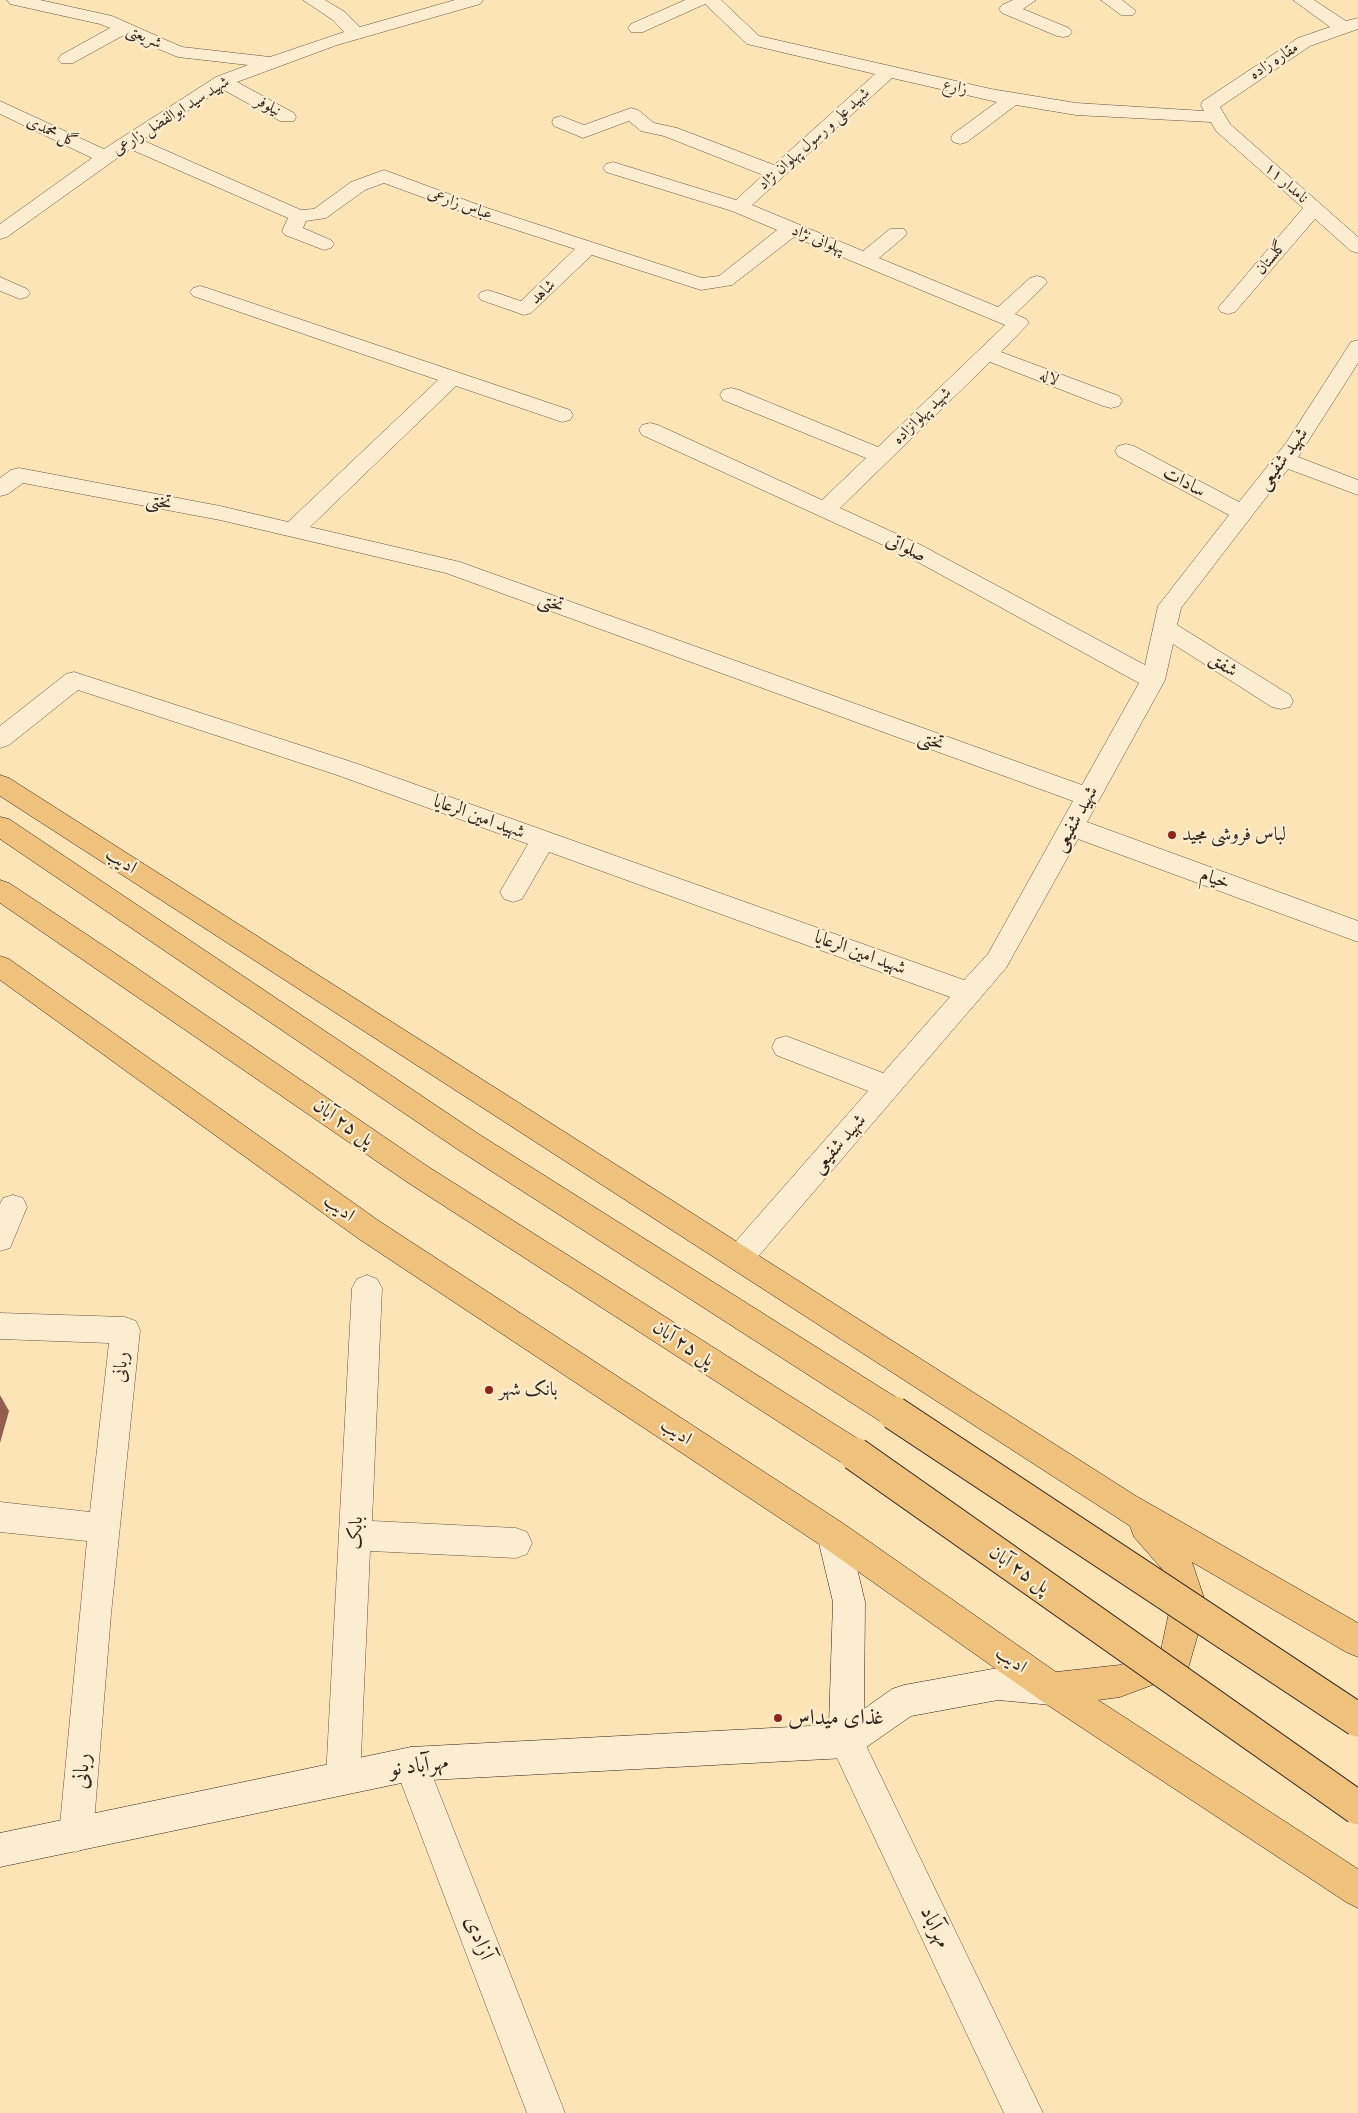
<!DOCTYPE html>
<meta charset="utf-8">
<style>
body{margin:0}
canvas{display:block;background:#fce4b7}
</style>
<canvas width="1358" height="2113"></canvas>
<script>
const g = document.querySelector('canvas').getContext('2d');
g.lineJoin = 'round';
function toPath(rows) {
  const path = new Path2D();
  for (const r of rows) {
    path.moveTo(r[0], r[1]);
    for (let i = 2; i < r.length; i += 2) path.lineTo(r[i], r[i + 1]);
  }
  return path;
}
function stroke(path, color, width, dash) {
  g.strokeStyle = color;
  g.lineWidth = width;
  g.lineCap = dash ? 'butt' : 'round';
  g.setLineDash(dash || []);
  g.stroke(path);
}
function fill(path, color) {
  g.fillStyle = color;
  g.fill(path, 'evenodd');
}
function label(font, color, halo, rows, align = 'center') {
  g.font = font + ' "EB Garamond",Amiri,serif';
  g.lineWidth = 4.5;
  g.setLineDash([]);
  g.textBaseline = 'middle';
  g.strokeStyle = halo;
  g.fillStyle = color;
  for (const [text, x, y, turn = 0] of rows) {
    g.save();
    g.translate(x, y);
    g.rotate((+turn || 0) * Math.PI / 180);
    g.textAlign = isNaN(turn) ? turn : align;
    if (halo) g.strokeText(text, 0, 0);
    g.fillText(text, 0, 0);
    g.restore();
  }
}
const street = toPath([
 [7,0,40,0,112,16,182,47,270,57,344,32,333,20,303,0,325,0,345,12,360,27,455,0,483,0,480,4,337,45,237,82,294,113,296,117,294,121,280,121,222,89,142,140,301,210,314,209,351,182,384,170,487,208,702,278,719,276,777,230,732,211,606,172,603,168,606,164,613,162,736,200,763,175,664,136,641,131,629,121,583,138,554,126,552,122,554,118,561,116,584,125,631,108,638,110,654,123,677,128,774,165,875,74,747,44,705,4,643,32,631,32,628,28,631,24,685,0,721,0,759,36,991,89,1076,103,1204,111,1201,105,1203,101,1298,38,1330,27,1293,0,1314,0,1346,21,1358,18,1358,29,1310,46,1220,107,1230,124,1358,237,1358,253,1351,251,1315,219,1235,312,1228,314,1221,312,1218,308,1303,208,1216,131,1211,122,1076,115,1016,105,967,142,960,144,953,142,951,138,953,134,997,102,892,78,752,205,863,251,890,229,904,229,907,233,904,237,879,258,998,307,1030,278,1037,276,1044,278,1047,282,1044,286,1015,314,1026,319,1029,323,1001,352,1119,396,1122,401,1119,406,1111,408,1103,406,990,362,840,508,921,545,1145,665,1158,606,1229,515,1118,456,1115,451,1118,446,1126,444,1134,446,1239,502,1286,443,1351,342,1358,340,1358,363,1298,457,1358,480,1358,495,1288,469,1181,608,1177,625,1290,695,1293,701,1290,707,1281,709,1272,707,1173,644,1165,680,1087,822,1358,921,1358,942,1078,839,1006,968,750,1266,740,1270,730,1266,725,1257,730,1248,868,1091,776,1055,772,1047,776,1039,786,1036,883,1073,950,997,549,852,522,899,513,902,504,899,500,892,528,844,337,775,78,690,9,745,0,748,0,726,66,674,74,672,355,763,964,980,988,954,1073,801,446,573,220,520,23,483,8,494,0,496,0,478,11,470,19,468,220,506,288,522,438,380,193,296,190,292,193,288,200,286,207,288,570,410,573,415,570,420,562,422,456,386,310,527,460,562,1082,785,1139,683,905,555,642,435,639,430,642,425,650,423,658,425,822,500,866,458,723,400,720,395,723,390,731,388,739,390,878,447,1005,325,794,237,732,285,701,290,592,255,531,313,524,315,481,300,478,296,481,292,488,290,521,301,575,249,473,216,384,183,365,190,326,218,306,221,303,228,331,240,334,244,331,248,324,250,285,235,282,231,288,218,130,149,7,237,0,239,0,224,92,158,0,114,0,101,104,149,216,77,248,65,178,57,124,35,73,63,61,63,58,59,61,55,110,28,100,24,10,4,7,0],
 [1013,0,1036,0,1023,9,1069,28,1072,32,1069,36,1063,37,1057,36,1002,13,999,9,1002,5,1013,0],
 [1101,0,1122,0,1136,11,1133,15,1121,15,1101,0],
 [0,277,27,289,30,293,27,297,20,299,0,291,0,277],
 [13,1195,23,1198,27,1207,10,1248,0,1251,0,1204,3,1198,13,1195],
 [367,1275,377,1279,382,1288,372,1521,516,1528,527,1532,532,1543,527,1554,516,1558,370,1551,360,1778,355,1790,343,1795,331,1790,326,1778,352,1288,357,1279,367,1275],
 [0,1313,125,1317,136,1321,140,1330,111,1614,93,1835,88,1847,76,1852,64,1847,59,1835,87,1541,0,1532,0,1502,90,1512,109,1343,0,1339,0,1313],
 [846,1724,858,1729,1043,2113,1004,2113,829,1741,834,1729,846,1724],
 [411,1747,423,1752,565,2113,527,2113,394,1764,399,1752,411,1747]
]);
const secondary = toPath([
 [833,1520,844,1524,849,1535,865,1602,864,1709,892,1689,904,1685,998,1668,1052,1673,1064,1678,1069,1689,1064,1700,1052,1705,998,1700,911,1716,858,1753,846,1758,411,1781,0,1867,0,1833,411,1747,829,1725,833,1602,817,1535,822,1524,833,1520]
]);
const primary = toPath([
 [0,775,9,778,1136,1496,1358,1623,1358,1657,1346,1652,1192,1562,1204,1598,1198,1634,1187,1672,1120,1697,1098,1700,1358,1869,1358,1908,1346,1902,1040,1700,822,1546,359,1239,0,980,0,956,9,959,379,1221,844,1524,1056,1672,1120,1665,1161,1650,1172,1598,1162,1569,1134,1537,1130,1526,0,796,0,775],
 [0,817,9,819,477,1133,905,1403,909,1413,905,1423,894,1427,883,1423,457,1149,0,839,0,817],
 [0,880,9,883,122,958,427,1166,866,1444,871,1454,866,1464,855,1468,844,1464,407,1182,0,903,0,880]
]);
const primaryBridge = toPath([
 [894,1413,1358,1720],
 [855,1454,1358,1808]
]);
const shadedWall = toPath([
 [0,1395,9,1411,0,1443]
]);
const markers = [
 [1172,835,5,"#8f2418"],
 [489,1390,5,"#8f2418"],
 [778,1718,5,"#8f2418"]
];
const farStreetnames = [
 ["شریعتی",144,37,24],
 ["مقاره زاده",1274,61,-33],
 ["زارع",955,87,13],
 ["نیلوفر",268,106,29],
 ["شهید سید ابوالفضل زارعی",171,116,-32],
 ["گل محمدی",52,132,25],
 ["شهید علی و رسول پهلوان نژاد",814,139,-42],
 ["۱۱ نامدار",1286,183,42],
 ["عباس زارعی",460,204,20],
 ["پهلوانی نژاد",818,240,22],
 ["گلستان",1271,258,-50],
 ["شاهد",543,292,-44],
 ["لاله",1049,378,21],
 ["شهید پهلوانزاده",922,416,-44]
];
const streetNames = [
 ["شهید شفیعی",1283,459,-54],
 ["سادات",1184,482,28],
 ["تختی",159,502,11],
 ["صلواتی",906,548,26],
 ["تختی",551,603,20],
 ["شفق",1223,665,32],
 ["تختی",931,741,20],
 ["شهید امین الرعایا",479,817,20],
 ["شهید شفیعی",1076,819,-61],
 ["ادیب",121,861,33],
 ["خیام",1215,879,20],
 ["شهید امین الرعایا",860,953,20],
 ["پل ۲۵ آبان",343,1123,35],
 ["شهید شفیعی",839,1144,-49],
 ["ادیب",339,1208,36],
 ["پل ۲۵ آبان",683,1344,33],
 ["ربانی",121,1367,-84],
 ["ادیب",676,1432,33],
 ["بابک",356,1533,-87],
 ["پل ۲۵ آبان",1019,1570,35],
 ["ادیب",1011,1660,35]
];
const poiNames = [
 ["لباس فروشی مجید",1182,835],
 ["بانک شهر",499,1390]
];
const nearPoinames = [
 ["غذای میداس",788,1718]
];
const nearStreetnames = [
 ["مهرآباد نو",419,1766,-7],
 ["ربانی",82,1771,-85],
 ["مهرآباد",935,1927,64],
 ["آزادی",479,1938,69]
];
stroke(street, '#635342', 1);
stroke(secondary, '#30231b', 1);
stroke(primary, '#30231b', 1);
fill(street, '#fdedd0');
fill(secondary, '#fdedd0');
fill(primary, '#eec27c');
stroke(primaryBridge, '#30231b', 35, []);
stroke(primaryBridge, '#eec27c', 33);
fill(shadedWall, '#935d52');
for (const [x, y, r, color] of markers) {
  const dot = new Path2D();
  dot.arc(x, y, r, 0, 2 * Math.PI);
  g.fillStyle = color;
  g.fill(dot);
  stroke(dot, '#fdedd0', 2);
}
label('16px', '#30231b', '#fdedd0', farStreetnames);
label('19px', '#30231b', '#fdedd0', streetNames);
label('19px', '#30231b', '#fdedd0', poiNames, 'left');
label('22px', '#30231b', '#fdedd0', nearPoinames, 'left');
label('22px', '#30231b', '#fdedd0', nearStreetnames);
</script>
